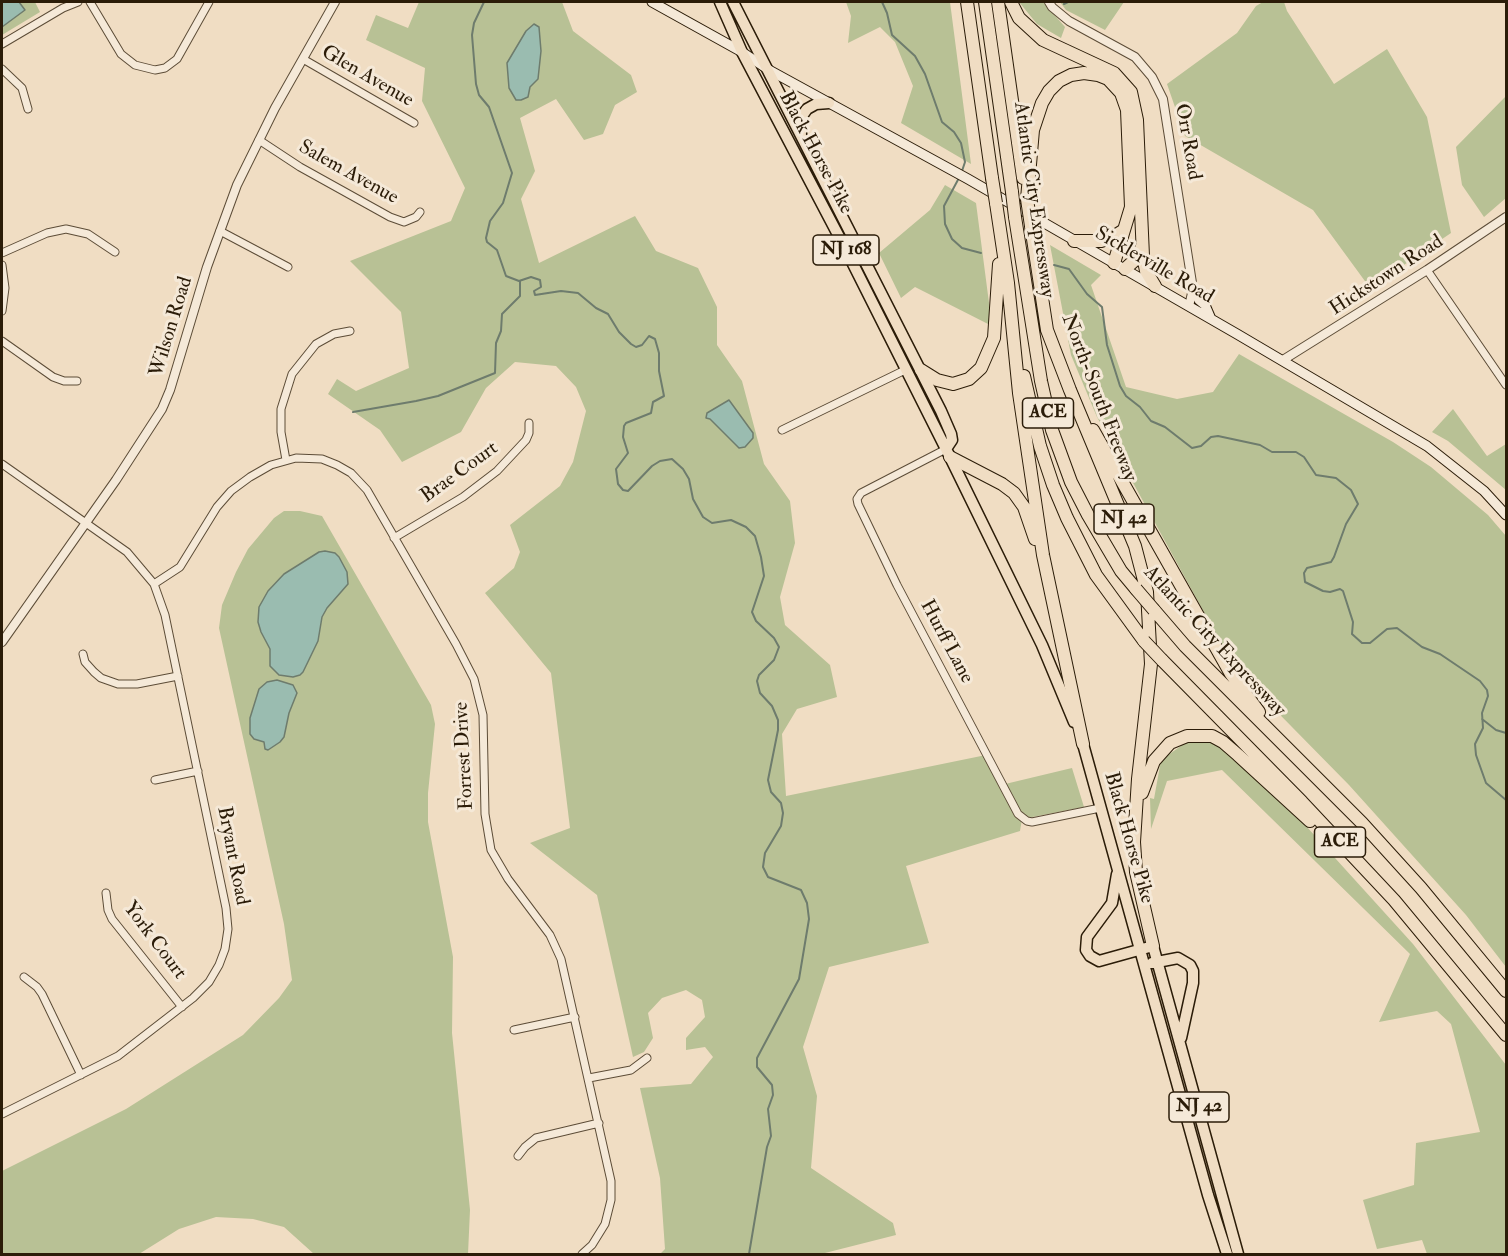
<!DOCTYPE html>
<style>
body{margin:0}
#map{position:relative;width:1508px;height:1256px;overflow:hidden;background:#f0ddc3;font-family:"IM FELL Double Pica",serif}
canvas{display:block}
.frame{position:absolute;inset:0;border:3px solid #2b1c08;pointer-events:none}
</style>
<div id="map">
<canvas width="1508" height="1256"></canvas>
<div class="frame"></div>
</div>
<script>
const g = document.querySelector('canvas').getContext('2d');
g.lineJoin = 'round';
function fill(path, color) {
  g.fillStyle = color;
  g.fill(path, 'evenodd');
}
function toPath(rows) {
  const path = new Path2D();
  for (const r of rows) {
    path.moveTo(r[0], r[1]);
    for (let i = 2; i < r.length; i += 2) path.lineTo(r[i], r[i + 1]);
  }
  return path;
}
function stroke(path, color, width, dash) {
  g.strokeStyle = color;
  g.lineWidth = width;
  g.lineCap = dash ? 'butt' : 'round';
  g.setLineDash(dash || []);
  g.stroke(path);
}
function label(font, color, halo, rows, align = 'center') {
  g.font = font + ' "IM FELL Double Pica",serif';
  g.lineWidth = 6;
  g.setLineDash([]);
  g.textBaseline = 'middle';
  g.strokeStyle = halo;
  g.fillStyle = color;
  for (const [text, x, y, turn = 0] of rows) {
    g.save();
    g.translate(x, y);
    g.rotate((+turn || 0) * Math.PI / 180);
    g.textAlign = isNaN(turn) ? turn : align;
    if (halo) g.strokeText(text, 0, 0);
    g.fillText(text, 0, 0);
    g.restore();
  }
}
const green = toPath([
 [2,2,35,2,40,12,2,35],
 [419,2,562,2,573,31,631,75,637,92,615,105,603,134,584,140,556,99,520,118,535,171,521,199,539,263,635,216,656,251,698,268,717,307,717,345,742,381,764,464,790,501,795,543,780,597,785,625,830,665,837,697,797,709,782,734,786,796,986,755,1001,785,1072,768,1084,807,1022,819,1020,831,906,866,929,943,829,967,803,1047,817,1096,811,1168,893,1223,896,1235,821,1254,660,1254,665,1249,660,1178,640,1088,691,1084,713,1057,705,1047,686,1050,686,1038,705,1017,702,1000,686,990,662,998,648,1013,653,1038,644,1052,633,1057,597,895,530,843,570,828,551,673,485,593,514,568,520,552,510,525,560,486,573,462,586,411,576,387,556,366,515,362,486,388,461,432,402,462,380,430,328,394,337,379,356,391,409,368,401,312,350,261,451,221,465,188,422,101,425,68,366,40,376,15,408,28],
 [846,2,950,2,971,164,901,123,913,86,895,42,880,27,848,43,851,16],
 [1019,2,1043,2,1065,27,1061,38,1037,24],
 [1060,2,1124,2,1105,30,1066,10],
 [1263,2,1284,2,1287,11,1334,84,1387,49,1427,117,1451,233,1370,288,1313,210,1185,136,1167,84,1237,33,1256,6],
 [1506,96,1506,198,1484,217,1462,185,1456,147],
 [945,185,976,203,992,326,915,287,901,298,879,253,930,210],
 [1050,245,1101,275,1091,285,1126,387,1177,399,1213,392,1239,354,1393,442,1431,467,1488,515,1506,536,1506,967,1466,915,1349,785,1235,669,1097,417,1071,355],
 [1453,409,1487,456,1506,444,1506,490,1448,441,1432,432],
 [284,511,300,511,322,516,431,705,435,724,428,793,428,822,453,957,452,1033,470,1210,468,1254,314,1254,284,1227,253,1219,216,1217,179,1229,139,1254,2,1254,2,1171,126,1109,243,1035,279,998,292,980,284,924,219,628,222,605,236,572,248,549,274,518],
 [1219,738,1306,826,1413,944,1506,1065,1506,1254,1427,1254,1422,1240,1377,1249,1363,1200,1414,1185,1416,1143,1480,1132,1451,1024,1437,1011,1379,1022,1410,954,1222,770,1167,781,1151,829,1150,798,1154,799,1161,760,1188,741,1216,743]
]);
const water = toPath([
 [2,2,19,2,25,10,2,27,2,2],
 [534,24,539,27,541,51,538,79,530,87,528,97,521,100,516,100,509,88,507,63,526,31,534,24],
 [729,400,753,433,753,438,745,447,739,448,710,419,706,418,707,413,729,400],
 [325,551,335,553,339,557,347,572,348,584,327,608,322,617,318,641,303,672,300,675,293,677,279,675,270,666,270,649,261,632,258,622,259,607,268,591,284,574,319,552,325,551],
 [277,680,293,685,297,693,289,713,284,737,280,742,268,750,265,749,264,742,254,739,250,734,250,718,259,689,267,682,277,680]
]);
const stream = toPath([
 [484,2,474,23,472,35,476,84,479,95,489,107,512,173,503,203,490,221,486,238,487,242,497,250,506,276,519,281,531,277,540,280,541,287,534,291,535,295,561,291,578,293,596,308,608,314,619,332,631,344,636,347,642,345,649,336,655,339,659,353,659,371,664,396,653,402,651,413,626,423,624,426,623,437,628,453,616,469,618,484,623,490,628,491,652,466,660,461,672,459,683,469,689,479,693,499,703,517,712,523,731,520,746,527,755,536,761,557,764,576,752,612,756,621,774,638,779,647,774,660,759,675,757,681,760,693,772,706,778,720,778,730,768,780,771,792,781,803,783,813,781,826,765,853,763,867,768,877,801,890,807,903,809,919,799,979,757,1058,757,1067,772,1085,773,1095,768,1109,771,1136,767,1147,749,1254],
 [882,2,887,13,892,35,915,56,925,74,942,122,954,132,961,143,965,162,962,171],
 [1064,4,1068,2],
 [960,176,944,206,945,224,952,239,962,248,981,253],
 [1054,265,1069,269,1087,294,1102,307,1107,345,1120,386,1126,396,1140,407,1151,421,1165,427,1192,448,1201,446,1211,437,1218,436,1260,445,1272,452,1296,452,1304,457,1316,475,1336,478,1351,490,1358,504,1346,524,1334,557,1331,562,1307,568,1304,573,1305,582,1323,591,1330,592,1340,589,1343,591,1353,622,1352,634,1362,643,1370,643,1387,629,1397,628,1422,647,1440,654,1480,681,1487,690,1488,696,1482,713,1483,728,1475,744,1476,755,1486,783,1506,800],
 [353,412,416,401,438,396,495,373,496,343,501,331,502,314,520,296,520,281],
 [1482,719,1496,730,1506,733]
]);
const minor = toPath([
 [90,2,121,54,135,65,155,70,165,68,177,59,209,2],
 [2,44,63,8,78,2],
 [303,59,414,123],
 [2,69,22,88,28,109],
 [259,140,300,167,390,217,404,222,416,217,420,212],
 [220,231,288,267],
 [2,253,47,233,66,229,88,234,115,252],
 [2,265,5,288,2,311],
 [1427,270,1506,385],
 [2,341,53,377,64,381,77,381],
 [782,430,905,370],
 [946,449,861,493,857,499,858,504,897,585,1018,814,1027,821,1032,822,1100,808],
 [286,460,281,432,281,409,292,374,316,344,334,334,350,331],
 [2,464,127,552,154,584,165,615,226,908,228,929,225,949,219,965,209,982,193,998,118,1056,2,1114],
 [394,538,463,497,497,471,526,440,529,433,529,423],
 [154,584,180,567,217,507,231,491,250,477,271,465,296,458,322,459,337,465,351,473,367,490,456,644,474,679,483,715,485,814,491,850,508,879,550,935,561,959,611,1181,611,1200,605,1224,592,1245,582,1254],
 [83,654,85,662,94,672,101,678,118,684,137,684,178,676],
 [155,780,198,771],
 [106,893,108,910,112,919,182,1007],
 [24,977,37,987,42,994,81,1075],
 [514,1030,575,1017],
 [589,1078,631,1070,647,1058],
 [518,1156,525,1147,536,1138,599,1123]
]);
const tertiary = toPath([
 [1049,2,1052,7,1069,21,1135,57,1152,77,1163,99,1193,289,1189,306],
 [1283,360,1427,270,1506,217],
 [2,642,116,480,162,409,170,390,207,267,237,185,275,108,335,2]
]);
const secondary = toPath([
 [652,2,742,52,769,70,968,179,1237,334,1427,446,1484,491,1506,515],
 [1193,289,1199,300,1205,305,1211,319]
]);
const primary = toPath([
 [720,2,742,52,846,250,950,457,1042,645,1074,722],
 [733,2,941,411,951,434,952,440,946,449],
 [801,133,802,116,807,109,816,104,829,103]
]);
const trunk = toPath([
 [1083,744,1208,1195,1227,1254],
 [1117,874,1112,903,1087,937,1086,950,1090,956,1099,961,1153,946,1238,1254],
 [1152,963,1178,958,1190,965,1193,971,1193,983,1181,1038]
]);
const motorway = toPath([
 [967,2,992,178],
 [985,2,1012,192],
 [998,2,1023,178],
 [1011,2,1019,18,1043,40,1114,73,1131,92,1137,120,1143,256,1146,271,1155,286],
 [1027,199,1033,130,1042,103,1049,91,1059,81,1071,75,1084,73,1098,75,1108,79,1121,93,1127,110,1131,207,1114,263],
 [996,203,1008,283,1019,393,1043,555,1083,744],
 [1015,217,1041,381,1052,430,1071,482,1088,515,1121,571,1136,589],
 [1031,226,1047,330,1070,390,1135,546,1147,592,1151,664,1138,779,1134,842,1136,872,1153,946],
 [1074,241,1101,241,1113,237,1124,230],
 [1125,269,1137,258,1142,246],
 [921,370,937,380,953,384,969,379,981,368,994,338,999,264],
 [1024,376,1040,446,1053,485,1067,518,1096,575,1144,641],
 [1093,430,1231,674,1259,712],
 [950,457,1002,484,1014,493,1024,507,1035,539],
 [1154,610,1185,646,1362,823,1421,888,1506,991],
 [1162,660,1302,802,1394,900,1506,1035],
 [1142,793,1154,761,1170,743,1187,736,1212,736,1223,742,1238,755,1310,821]
]);
const motorwayBridge = toPath([
 [992,178,996,203],
 [1012,192,1015,217],
 [1027,199,1031,226],
 [1136,589,1154,610],
 [1144,641,1162,660]
]);
const shields = [
 [846,250,66],
 [1048,413,51],
 [1124,519,60],
 [1340,842,51],
 [1199,1107,60]
];
const shieldNames = [
 ["NJ 168",846,250],
 ["ACE",1048,413],
 ["NJ 42",1124,519],
 ["ACE",1340,842],
 ["NJ 42",1199,1107]
];
const streetNames = [
 ["Glen Avenue",367,77,30],
 ["Orr Road",1187,142,80],
 ["Black Horse Pike",815,153,62],
 ["Salem Avenue",348,173,29],
 ["Atlantic City Expressway",1033,200,82],
 ["Sicklerville Road",1154,266,30],
 ["Hickstown Road",1387,276,-33],
 ["Wilson Road",172,327,-73],
 ["North-South Freeway",1098,398,69],
 ["Brae Court",460,473,-36],
 ["Hurff Lane",946,642,62],
 ["Atlantic City Expressway",1214,642,47],
 ["Forrest Drive",465,756,-93],
 ["Black Horse Pike",1128,838,74],
 ["Bryant Road",232,856,79],
 ["York Court",154,941,53]
];
fill(green, '#b8c195');
fill(water, '#9abcb0');
stroke(water, '#6e7c6d', 1.5);
stroke(stream, '#6e7c6d', 2);
stroke(minor, '#5c4c37', 9);
stroke(tertiary, '#5c4c37', 10);
stroke(secondary, '#2b1c08', 11);
stroke(primary, '#2b1c08', 13);
stroke(trunk, '#2b1c08', 13);
stroke(motorway, '#2b1c08', 14);
stroke(minor, '#f5e9d8', 7);
stroke(tertiary, '#f5e9d8', 8);
stroke(secondary, '#f5e9d8', 9);
stroke(primary, '#f0ddc3', 10);
stroke(trunk, '#f0ddc3', 10);
stroke(motorway, '#f0ddc3', 12);
stroke(motorwayBridge, '#2b1c08', 14, []);
stroke(motorwayBridge, '#f0ddc3', 12);
for (const [x, y, w] of shields) {
  const box = new Path2D();
  box.roundRect(x - w / 2, y - 15, w, 30, 4.5);
  g.fillStyle = '#f5e9d8';
  g.fill(box);
  stroke(box, '#2b1c08', 1.5);
}
label('bold 18px', '#2b1c08', null, shieldNames);
label('20px', '#2b1c08', '#f5e9d8', streetNames);
</script>
